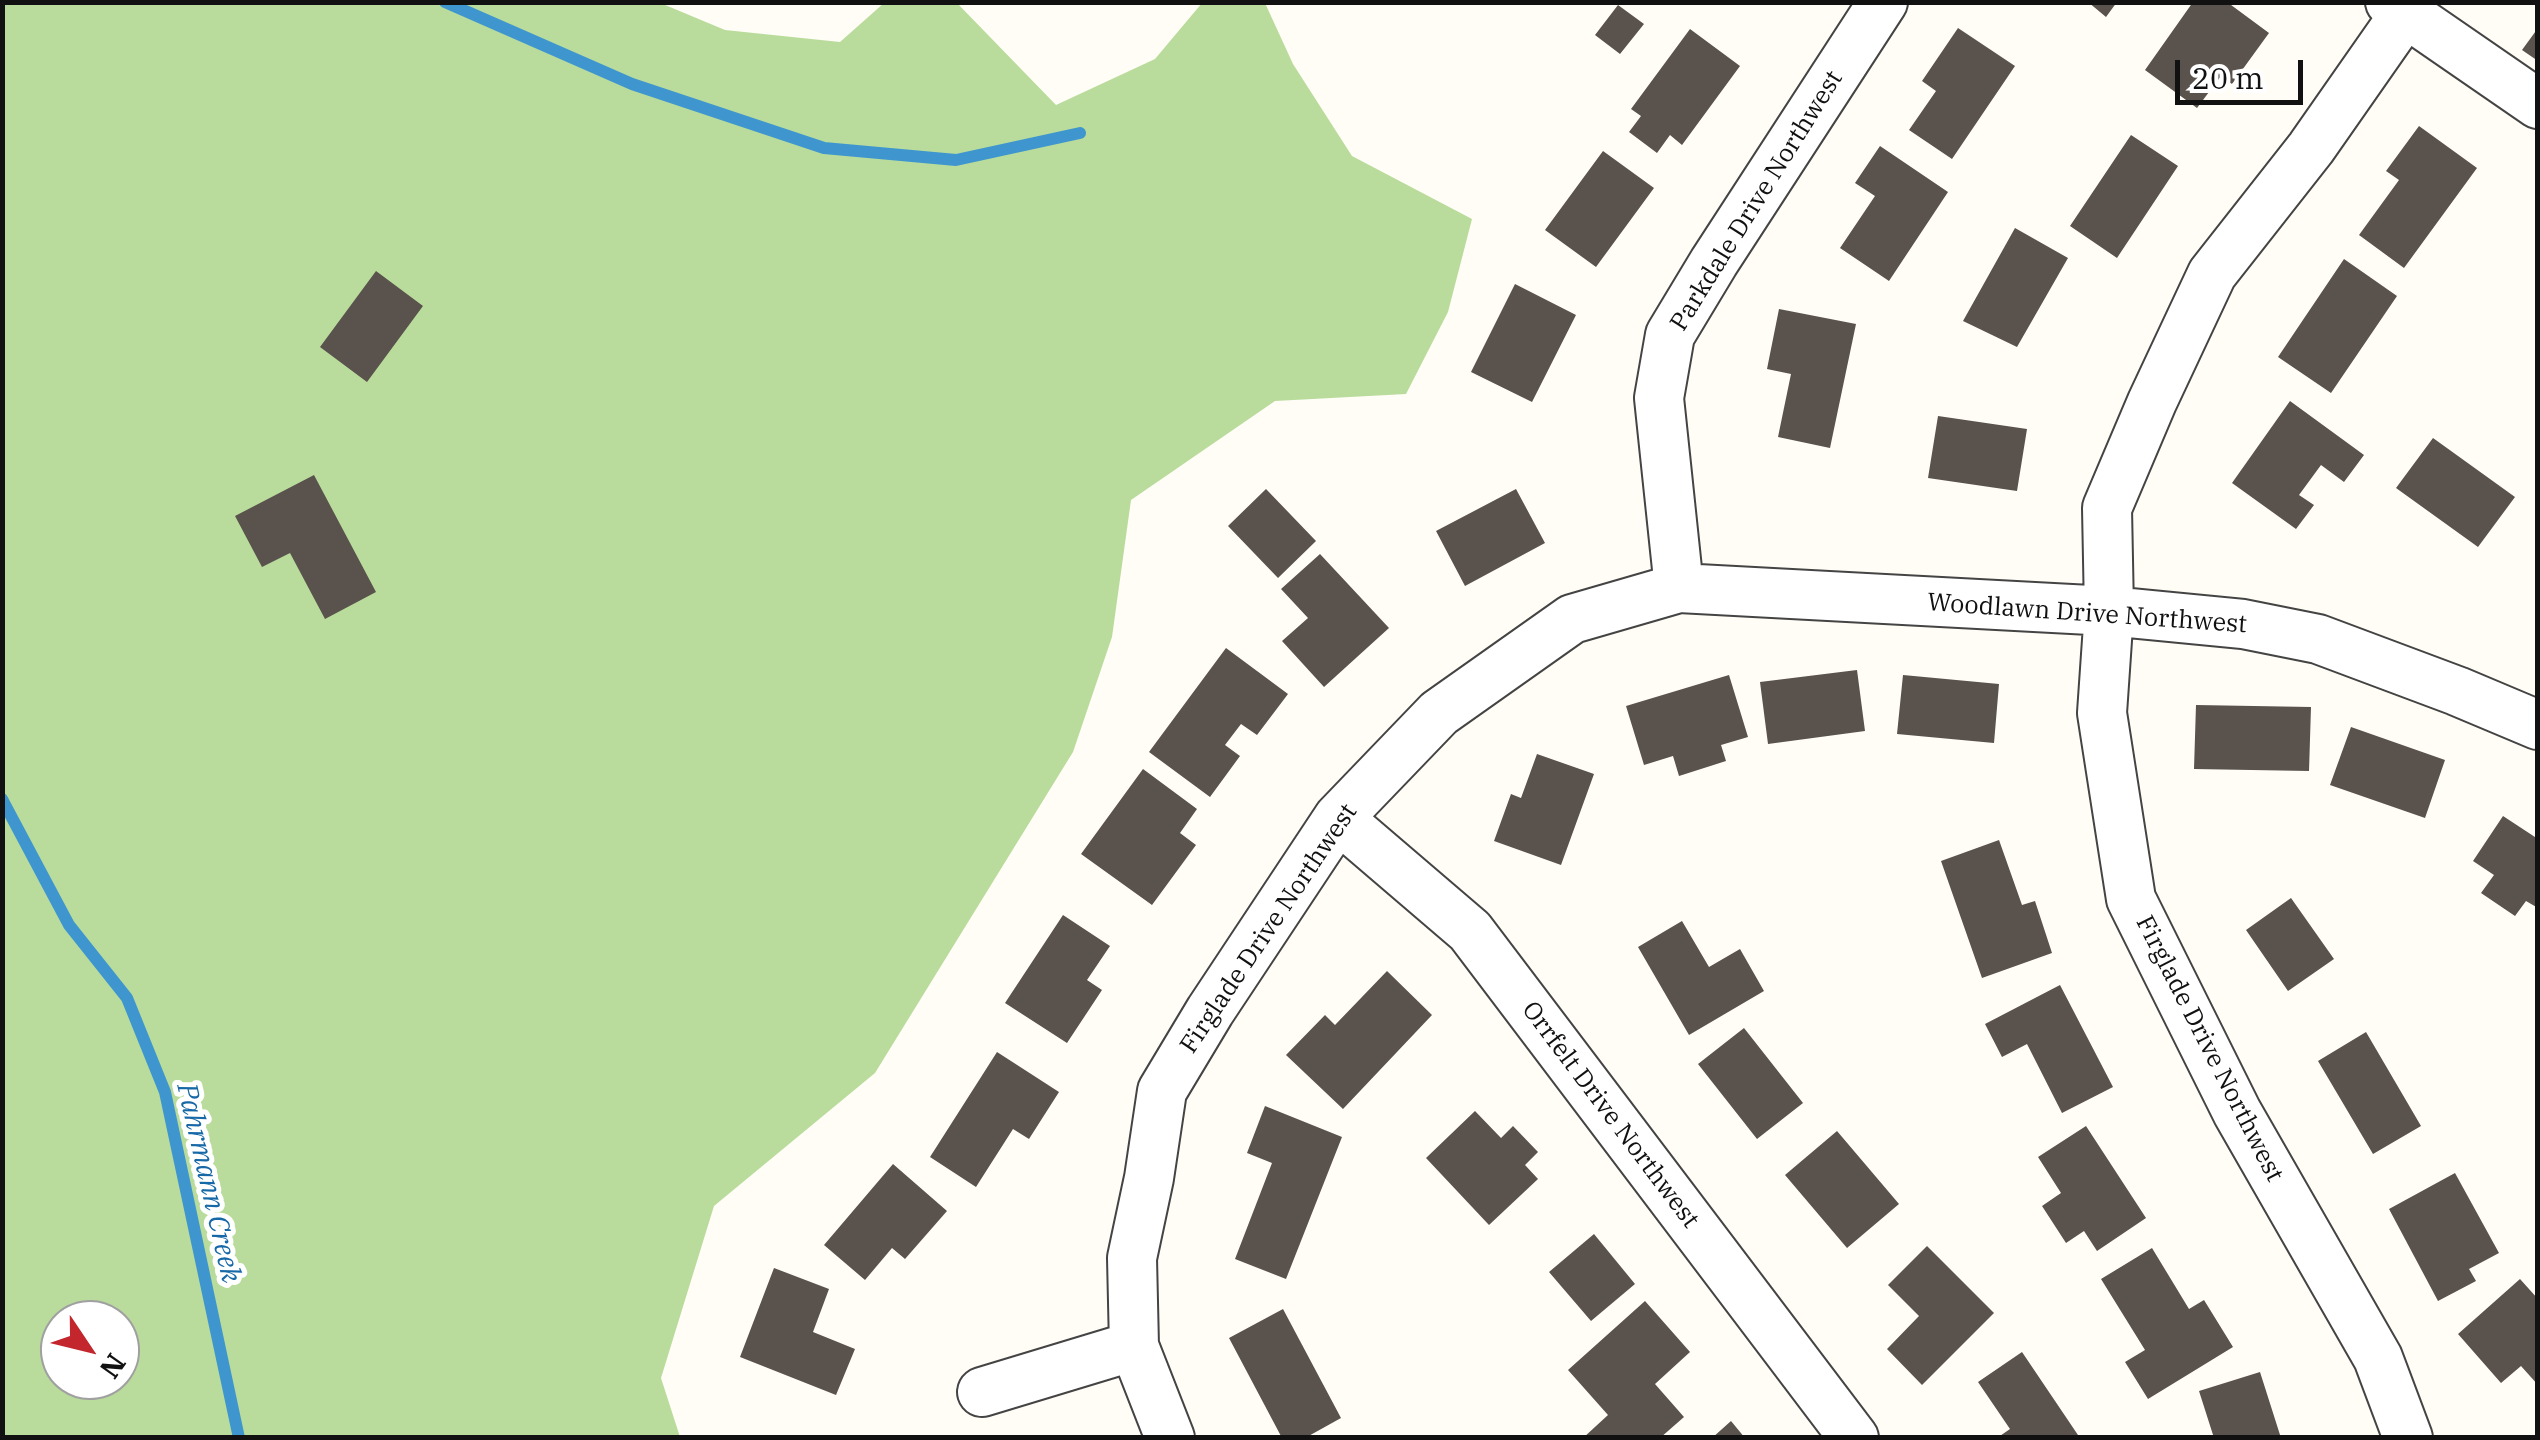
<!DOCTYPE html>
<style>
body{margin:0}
#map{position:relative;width:2540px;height:1440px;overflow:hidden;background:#fffdf5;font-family:"IBM Plex Serif",serif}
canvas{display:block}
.frame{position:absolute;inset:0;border:5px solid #111;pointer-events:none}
.north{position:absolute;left:40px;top:1300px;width:100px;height:100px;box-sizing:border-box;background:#fff;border:2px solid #a0a0a0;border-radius:50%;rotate:125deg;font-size:28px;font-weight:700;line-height:40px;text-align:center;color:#111}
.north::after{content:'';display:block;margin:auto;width:35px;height:45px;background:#c4262e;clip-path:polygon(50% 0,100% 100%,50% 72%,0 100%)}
.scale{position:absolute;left:2175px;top:60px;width:128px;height:45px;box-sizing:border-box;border:5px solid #111;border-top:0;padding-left:12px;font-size:30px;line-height:35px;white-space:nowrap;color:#111;-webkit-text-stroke:8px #fff;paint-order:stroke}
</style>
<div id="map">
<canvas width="2540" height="1440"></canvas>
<div class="frame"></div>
<div class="north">N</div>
<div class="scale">20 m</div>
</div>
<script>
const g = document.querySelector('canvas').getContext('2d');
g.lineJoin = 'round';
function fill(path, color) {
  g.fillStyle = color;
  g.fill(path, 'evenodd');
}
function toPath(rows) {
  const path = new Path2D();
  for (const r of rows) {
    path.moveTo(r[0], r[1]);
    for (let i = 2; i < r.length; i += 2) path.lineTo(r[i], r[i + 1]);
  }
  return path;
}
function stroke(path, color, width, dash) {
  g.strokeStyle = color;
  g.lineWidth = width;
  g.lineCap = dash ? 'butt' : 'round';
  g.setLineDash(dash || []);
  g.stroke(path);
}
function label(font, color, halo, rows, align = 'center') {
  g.font = font + ' "IBM Plex Serif",serif';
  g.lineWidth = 10;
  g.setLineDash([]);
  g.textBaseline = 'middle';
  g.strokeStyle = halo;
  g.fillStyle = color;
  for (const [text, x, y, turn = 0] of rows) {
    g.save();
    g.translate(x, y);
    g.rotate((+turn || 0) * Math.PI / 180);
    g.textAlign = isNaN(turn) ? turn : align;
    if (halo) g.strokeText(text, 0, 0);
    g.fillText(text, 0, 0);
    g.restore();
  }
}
const forest = toPath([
 [658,2,725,30,840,42,884,3,957,3,1056,105,1155,59,1202,3,1265,3,1293,64,1352,156,1472,219,1448,312,1406,394,1275,401,1131,500,1112,637,1073,752,875,1073,714,1206,661,1378,680,1437,3,1438,3,3],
 [60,1320,120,1320,120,1380,60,1380]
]);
const stream = toPath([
 [445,2,632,84,824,148,956,160,1080,133],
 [2,799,69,925,127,998,165,1092,239,1438]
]);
const building = toPath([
 [2088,2,2117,2,2106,17],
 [2193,2,2227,2,2269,33,2232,84,2221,76,2197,108,2145,70],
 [1618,5,1644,24,1620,54,1595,35],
 [1958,28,2015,66,1952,159,1909,130,1936,91,1922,81],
 [2538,28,2538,61,2522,50],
 [1690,29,1740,66,1682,145,1670,135,1657,153,1629,132,1641,116,1631,109],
 [2419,126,2477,168,2404,268,2359,235,2399,180,2386,171],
 [2131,135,2178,166,2117,258,2070,226],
 [1880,146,1948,192,1889,281,1840,248,1875,196,1855,183],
 [1603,151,1654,188,1596,267,1545,230],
 [2015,228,2068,258,2017,347,1963,321],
 [2344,259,2397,296,2331,393,2278,357],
 [376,271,423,306,367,382,320,347],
 [1515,284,1576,315,1532,402,1471,372],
 [1779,309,1856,324,1830,448,1778,437,1791,374,1767,369],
 [2290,401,2364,455,2344,482,2321,465,2299,495,2314,505,2296,529,2232,483],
 [1938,416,2027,429,2017,491,1928,478],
 [2433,438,2515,497,2478,547,2396,488],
 [314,475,376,592,325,619,290,553,262,567,235,516],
 [1266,489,1316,541,1278,578,1228,526],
 [1516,489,1545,543,1465,586,1436,531],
 [1320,554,1389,628,1324,687,1282,641,1308,618,1281,589],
 [1226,648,1288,694,1257,735,1241,724,1225,745,1240,756,1210,797,1149,752],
 [1857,670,1865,731,1768,744,1760,682],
 [1729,675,1748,737,1721,745,1726,761,1679,776,1673,756,1644,765,1626,706],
 [1903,675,1999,684,1994,743,1897,734],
 [2196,705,2311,707,2309,771,2194,769],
 [2351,727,2445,760,2425,818,2330,785],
 [1537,754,1594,774,1561,865,1494,841,1511,794,1521,798],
 [1143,769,1197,809,1180,833,1196,845,1152,905,1081,854],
 [2503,816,2538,839,2538,908,2526,901,2515,916,2481,893,2494,875,2473,861],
 [1999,840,2022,905,2035,901,2052,953,1982,978,1941,861],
 [2291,898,2334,959,2288,991,2246,930],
 [1063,915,1110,946,1087,980,1102,990,1067,1043,1005,1003],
 [1682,921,1709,967,1740,949,1764,991,1689,1035,1638,947],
 [1387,971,1432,1015,1343,1109,1286,1055,1325,1015,1335,1025],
 [2060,985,2113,1087,2062,1113,2027,1044,2002,1057,1985,1024],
 [1744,1028,1803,1103,1757,1139,1698,1064],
 [2366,1032,2421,1126,2373,1154,2318,1061],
 [997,1052,1059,1092,1029,1139,1013,1129,976,1187,930,1157],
 [1265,1106,1342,1137,1286,1279,1235,1259,1272,1163,1247,1153],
 [1475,1111,1501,1138,1513,1126,1538,1152,1525,1165,1538,1179,1489,1225,1426,1158],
 [2086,1126,2146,1218,2097,1251,2084,1231,2066,1243,2042,1206,2061,1193,2038,1157],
 [1837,1131,1899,1204,1847,1248,1785,1175],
 [893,1164,947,1211,905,1259,892,1248,865,1280,824,1245],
 [2455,1173,2499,1253,2469,1269,2476,1281,2438,1301,2389,1209],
 [1594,1234,1635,1284,1591,1321,1549,1272],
 [1927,1246,1994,1313,1922,1385,1887,1349,1919,1316,1888,1285],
 [2152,1248,2189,1309,2204,1300,2233,1347,2148,1399,2125,1362,2145,1350,2101,1279],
 [774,1268,829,1289,813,1332,855,1349,836,1395,740,1357],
 [2520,1279,2538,1299,2538,1385,2521,1366,2501,1383,2458,1334],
 [1645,1301,1690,1352,1655,1384,1684,1417,1660,1438,1583,1438,1608,1415,1568,1370],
 [1283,1309,1341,1418,1305,1438,1282,1438,1229,1338],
 [2022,1352,2080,1438,1997,1438,2010,1429,1978,1382],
 [2260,1372,2281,1438,2214,1438,2199,1391],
 [1731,1421,1745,1438,1712,1438]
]);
const street = toPath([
 [2390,2,2538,104],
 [1679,588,1659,398,1670,335,1714,262,1883,2],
 [1338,818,1470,931,1854,1438],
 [982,1392,1134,1346],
 [1170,1438,1134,1346,1132,1258,1149,1178,1162,1091,1210,1011,1338,818,1439,713,1572,619,1679,588,2109,611,2243,624,2318,639,2457,691,2538,725],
 [2408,1438,2378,1358,2237,1112,2131,899,2102,713,2109,611,2107,508,2152,402,2212,274,2311,148,2413,2]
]);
const streetNames = [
 ["Parkdale Drive Northwest",1757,201,-58],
 ["Woodlawn Drive Northwest",2087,614,4],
 ["Firglade Drive Northwest",1269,929,-56],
 ["Firglade Drive Northwest",2209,1049,63],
 ["Orrfelt Drive Northwest",1610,1115,53]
];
const waterNames = [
 ["Pahrmann Creek",208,1183,77]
];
fill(forest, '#b9dc9c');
stroke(stream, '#3f96cf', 12);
fill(building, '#5a524d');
stroke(street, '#444', 52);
stroke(street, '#fff', 48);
label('25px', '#111', '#fff', streetNames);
label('italic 28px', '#1768a6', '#fff', waterNames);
</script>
